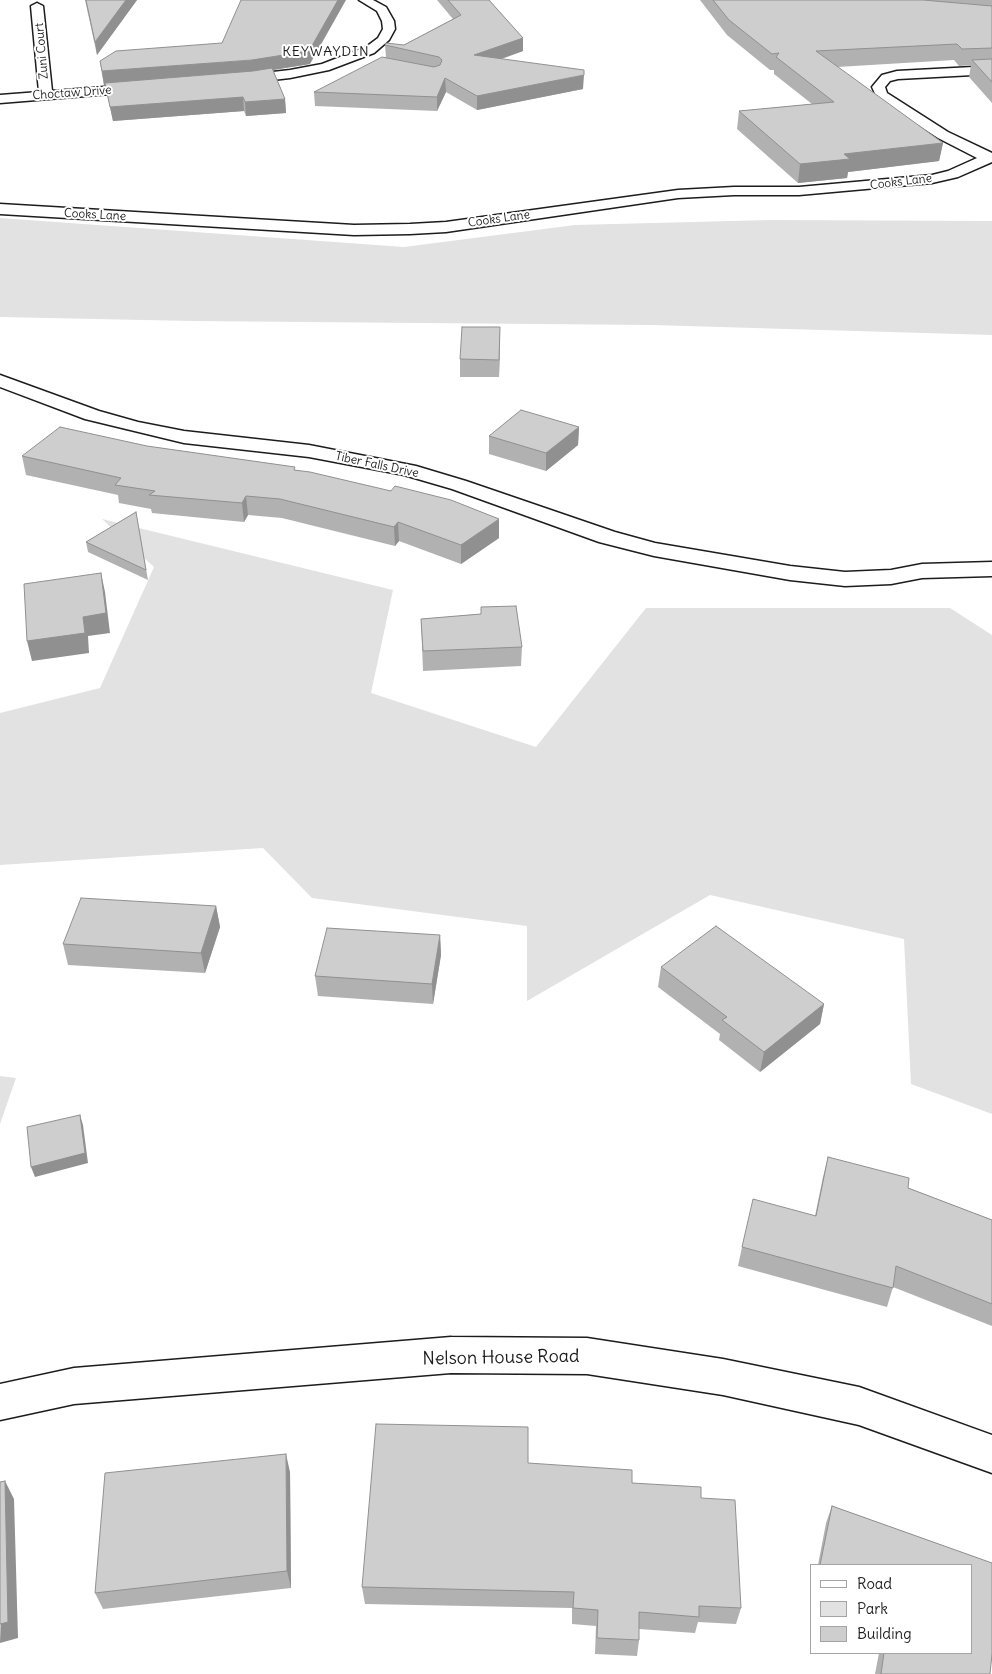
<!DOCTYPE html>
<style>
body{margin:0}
#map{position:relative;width:992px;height:1674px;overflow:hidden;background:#fff;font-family:Delius,sans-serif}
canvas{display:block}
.legend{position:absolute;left:810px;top:1564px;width:162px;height:90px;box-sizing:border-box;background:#fff;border:1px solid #a4a4a4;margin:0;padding:6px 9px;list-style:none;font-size:15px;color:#1c1c1c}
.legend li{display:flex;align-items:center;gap:10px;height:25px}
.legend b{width:25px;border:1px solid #a4a4a4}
</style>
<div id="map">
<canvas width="992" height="1674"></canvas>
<ul class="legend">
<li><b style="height:6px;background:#fff"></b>Road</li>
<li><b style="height:14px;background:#e2e2e2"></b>Park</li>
<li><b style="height:14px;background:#cecece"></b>Building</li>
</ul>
</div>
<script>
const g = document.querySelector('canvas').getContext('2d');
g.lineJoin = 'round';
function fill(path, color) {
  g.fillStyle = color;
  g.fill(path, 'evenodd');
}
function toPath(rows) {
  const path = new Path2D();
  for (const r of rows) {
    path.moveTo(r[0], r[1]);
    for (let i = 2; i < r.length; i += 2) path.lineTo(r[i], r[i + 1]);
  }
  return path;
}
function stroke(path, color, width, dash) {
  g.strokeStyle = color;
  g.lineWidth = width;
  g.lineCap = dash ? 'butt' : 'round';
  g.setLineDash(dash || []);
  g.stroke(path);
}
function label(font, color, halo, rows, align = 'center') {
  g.font = font + ' Delius,sans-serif';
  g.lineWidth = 4;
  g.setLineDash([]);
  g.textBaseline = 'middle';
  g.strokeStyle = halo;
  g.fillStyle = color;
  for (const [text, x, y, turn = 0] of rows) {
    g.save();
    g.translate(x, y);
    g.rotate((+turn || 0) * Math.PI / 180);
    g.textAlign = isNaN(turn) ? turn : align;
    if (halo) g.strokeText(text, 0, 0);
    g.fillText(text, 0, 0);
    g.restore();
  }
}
const green = toPath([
 [0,218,404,247,575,225,771,220,992,221,992,335,652,325,192,321,0,317],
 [102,519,393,590,371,693,536,747,646,608,950,608,992,635,992,1114,911,1084,904,939,710,895,527,1001,527,926,312,898,263,848,0,865,0,713,100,688,154,567],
 [0,1076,16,1078,0,1124]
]);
const street = toPath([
 [359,0,373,0,386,7,394,21,395,29,389,40,374,53,329,70,290,78,238,84,232,80,238,76,290,70,322,64,366,47,378,38,383,29,382,21,377,11,359,0],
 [37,3,43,6,52,91,143,84,148,85,149,88,148,91,0,103,0,95,39,92,31,6,37,3],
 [992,66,992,74,898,79,890,81,885,87,887,93,948,132,992,153,992,162,958,177,932,183,799,195,734,195,678,198,446,232,410,234,354,235,0,214,0,204,354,225,410,224,446,222,678,190,734,187,799,187,932,175,948,171,977,158,938,138,877,98,872,87,882,75,897,71,992,66],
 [0,375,99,411,138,422,184,431,309,445,416,466,466,481,615,532,655,543,790,566,845,572,891,570,922,564,992,562,992,576,922,578,891,584,845,586,790,580,654,556,599,542,452,489,404,475,309,457,184,443,85,419,0,387,0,375],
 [451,1337,587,1338,723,1359,859,1387,992,1435,992,1473,859,1425,723,1395,587,1374,451,1373,74,1404,0,1420,0,1384,74,1368,451,1337]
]);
const wall = toPath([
 [85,0,137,0,97,55],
 [437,0,489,0,523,38,523,51,502,59,583,89,477,110,446,92,437,111,315,106,314,92,386,57,385,45,404,45,453,19],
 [700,0,992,0,992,103,969,77,971,65,959,66,954,60,837,67,943,143,939,161,848,172,847,178,798,183,737,129,739,111,812,104,774,74,774,70,770,70,727,35],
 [100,61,310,64,273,70,285,99,286,113,246,116,244,111,113,121,105,85,104,85,102,75],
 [500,327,499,377,460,377,460,359],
 [579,427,578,445,546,471,489,454,489,436],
 [147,446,296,470,499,538,461,564,399,541,395,546,282,518,248,515,244,522,152,513,151,509,119,503,118,495,26,475,22,456],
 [136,512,148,580,88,552,86,542],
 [481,607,522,647,521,666,423,671,421,619,481,614],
 [216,906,220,927,205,973,68,965,63,944],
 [440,935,441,955,433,1004,318,996,315,976],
 [661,967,824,1004,820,1024,760,1072,719,1040,720,1034,658,987],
 [828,1157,992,1220,992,1326,893,1287,887,1307,738,1266,742,1247,815,1216,823,1177],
 [290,1472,291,1588,103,1609,95,1593],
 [632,1483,701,1498,741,1608,736,1624,698,1622,695,1633,639,1629,639,1640,637,1656,595,1654,596,1626,572,1624,572,1608,365,1604,362,1587],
 [832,1506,992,1563,992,1654,990,1674,875,1674,879,1653,971,1653,971,1565,818,1565,826,1523]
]);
const shadedWall = toPath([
 [126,0,137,0,97,55,95,42],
 [338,0,346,0,310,64,254,73,104,85,102,71,252,60],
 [523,38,523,51,474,68,474,55],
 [584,75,583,89,477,110,477,96],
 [445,78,446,92,437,111,437,97],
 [243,97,244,111,113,121,110,107],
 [285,99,286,113,246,116,245,102],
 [943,143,939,161,848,172,847,178,798,183,800,164,844,154],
 [500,327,500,344,499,377,499,360],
 [579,427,578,445,546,471,546,453],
 [246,496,248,515,244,522,242,503],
 [499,519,499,538,461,564,461,545],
 [398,522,399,541,395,546,394,527],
 [101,573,105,592,110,633,88,636,89,653,32,661,27,641,83,617],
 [216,906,220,927,205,973,201,953],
 [440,935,441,955,433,1004,432,984],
 [824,1004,820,1024,760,1072,764,1052],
 [80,1115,83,1125,88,1163,35,1177,31,1167],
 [286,1454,290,1472,291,1588,287,1571],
 [5,1481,14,1499,18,1638,0,1643]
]);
const building = toPath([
 [86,0,126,0,95,42,86,0],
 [241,0,338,0,309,51,252,60,102,71,100,61,116,51,222,43,241,0],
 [448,0,489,0,523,38,474,55,584,70,584,75,477,96,445,78,437,97,314,92,382,57,434,67,440,65,442,60,439,57,385,45,386,43,404,45,461,15,448,0],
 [713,0,923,0,992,6,992,48,962,49,957,44,816,51,943,143,844,154,850,159,800,164,739,111,834,102,776,57,779,53,772,54,729,20,713,0],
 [992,59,992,82,972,60,992,59],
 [272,68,285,99,245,102,243,97,110,107,105,83,253,71,272,68],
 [462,327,500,327,499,360,460,359,462,327],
 [521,410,579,427,546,453,489,436,521,410],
 [60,427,147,446,295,467,294,470,310,472,391,491,395,486,451,500,499,519,461,545,398,522,394,527,280,499,246,496,242,503,149,495,155,491,115,485,121,478,22,456,60,427],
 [136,512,146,570,86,542,136,512],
 [101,573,106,613,83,617,85,633,27,641,24,584,101,573],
 [516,606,522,647,423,651,421,619,481,614,481,607,516,606],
 [81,898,216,906,201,953,63,944,81,898],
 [716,926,824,1004,764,1052,722,1020,727,1017,661,967,716,926],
 [327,928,440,935,432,984,315,976,327,928],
 [80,1115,85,1153,31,1167,27,1127,80,1115],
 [828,1157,909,1178,908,1188,992,1220,992,1304,896,1266,893,1288,742,1247,753,1199,816,1216,828,1157],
 [376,1424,528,1427,528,1463,632,1470,632,1483,701,1487,701,1498,735,1500,741,1608,699,1606,699,1617,639,1612,639,1640,597,1638,598,1610,573,1608,574,1592,362,1587,376,1424],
 [286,1454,287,1571,95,1593,105,1473,286,1454],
 [5,1481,8,1622,0,1624,0,1482,5,1481],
 [832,1506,992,1563,992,1654,990,1674,881,1674,884,1653,971,1653,971,1565,820,1565,832,1506]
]);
const farStreetnames = [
 ["Zuni Court",42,51,-95],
 ["Choctaw Drive",72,93,-4],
 ["Cooks Lane",901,182,-7],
 ["Cooks Lane",95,215,3],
 ["Cooks Lane",499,219,-8],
 ["Tiber Falls Drive",377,465,12]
];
const farNeighbourhoodnames = [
 ["KEYWAYDIN",326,52]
];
const nearStreetnames = [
 ["Nelson House Road",501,1358,-1]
];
fill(green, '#e2e2e2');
stroke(street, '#1c1c1c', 3);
fill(street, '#fff');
fill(wall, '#b1b1b1');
fill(shadedWall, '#909090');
fill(building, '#cecece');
stroke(building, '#909090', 1);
label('12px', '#1c1c1c', '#fff', farStreetnames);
g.letterSpacing = '1px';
label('14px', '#1c1c1c', '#fff', farNeighbourhoodnames);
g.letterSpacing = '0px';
label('18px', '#1c1c1c', '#fff', nearStreetnames);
</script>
